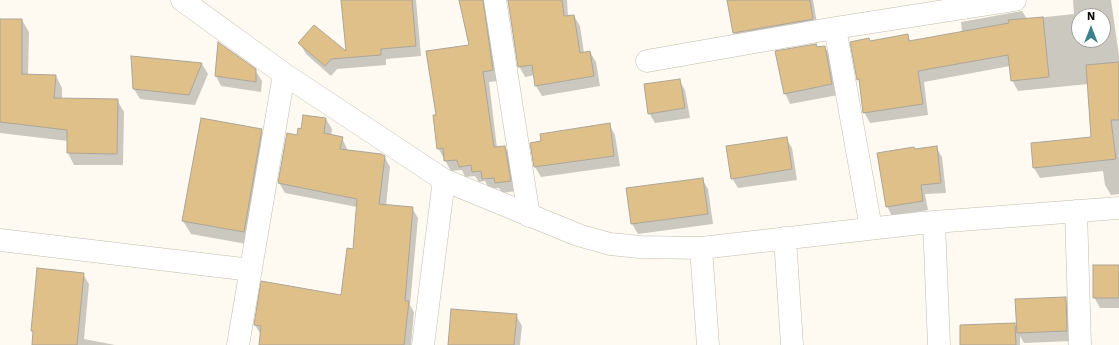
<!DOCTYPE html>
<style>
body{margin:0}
#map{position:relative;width:1119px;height:345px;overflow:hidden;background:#fefaf1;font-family:"Work Sans",sans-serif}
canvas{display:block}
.north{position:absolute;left:1071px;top:8px;width:40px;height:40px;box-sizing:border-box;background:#fff;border:1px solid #a09f9d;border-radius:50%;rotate:0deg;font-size:11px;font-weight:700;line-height:16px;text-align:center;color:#110e0a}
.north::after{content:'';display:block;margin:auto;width:14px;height:18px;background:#3b818e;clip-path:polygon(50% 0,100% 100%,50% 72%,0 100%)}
</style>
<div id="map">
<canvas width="1119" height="345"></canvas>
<div class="north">N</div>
</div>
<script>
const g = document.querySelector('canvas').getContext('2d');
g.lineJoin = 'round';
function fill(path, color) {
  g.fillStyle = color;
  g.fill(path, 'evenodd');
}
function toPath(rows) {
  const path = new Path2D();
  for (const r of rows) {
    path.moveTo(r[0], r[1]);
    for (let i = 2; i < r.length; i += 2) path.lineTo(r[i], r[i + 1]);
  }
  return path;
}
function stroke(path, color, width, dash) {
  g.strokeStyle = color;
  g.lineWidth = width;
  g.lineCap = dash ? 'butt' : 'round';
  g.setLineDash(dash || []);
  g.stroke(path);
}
const shadow = toPath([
 [342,0,416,0,421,56,386,59,386,65,337,69,331,76,306,54,300,43,347,54],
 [460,0,494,0,499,81,489,82,497,148,505,147,511,157,516,191,502,193,499,188,489,189,485,181,479,182,475,176,465,177,462,170,451,171,438,148,437,115,470,46],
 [508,0,567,0,568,17,574,16,580,26,584,53,590,52,596,62,600,86,542,96,536,86,535,75,525,77,519,66],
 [728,0,813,0,818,29,740,43,734,33],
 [1073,0,1111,0,1119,56,1119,194,1111,195,1105,185,1103,171,1040,178,1034,168,1092,137,1088,84,1018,91,1012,80,1010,66,924,82,928,115,870,123,864,112,861,84,858,79,870,42,907,35,911,42,962,32,961,22,1022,11,1027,19,1074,14],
 [1079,16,1103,16,1103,40,1079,40],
 [0,20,22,20,29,32,28,75,56,76,62,88,62,99,117,100,124,112,123,165,74,165,68,153,68,141,0,133],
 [825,47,831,57,838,95,790,104,785,93,817,48],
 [132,57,202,64,208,74,195,105,140,99,134,89],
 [255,70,262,81,261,92,221,86,216,76],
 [679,80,685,90,690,118,655,123,649,113],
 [326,119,332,129,331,136,342,138,348,151,384,156,390,167,386,206,412,208,418,218,410,305,414,312,411,345,260,345,261,335,255,325,342,296,354,250,357,207,285,193,279,183,298,136,302,130],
 [609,124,615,135,620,166,541,177,535,167,531,143],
 [261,130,269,143,252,245,191,234,183,221],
 [786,138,792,148,797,180,738,188,732,178],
 [936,147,942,157,946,193,925,194,928,210,892,216,887,206],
 [702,179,708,189,713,224,638,234,632,224,627,189],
 [1119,266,1119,308,1100,308,1094,297],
 [83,274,89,284,84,339,115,345,33,345,34,334,32,330],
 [1065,298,1071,308,1072,341,1024,343,1020,336,1020,345,961,345,1014,324,1018,329],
 [516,315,522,326,520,345,449,345]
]);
const building = toPath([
 [341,0,412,0,416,46,381,49,381,55,331,59,325,66,298,43,314,25,346,51,341,0],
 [459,0,483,0,493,70,483,72,494,147,505,146,511,181,495,183,494,178,482,179,481,171,472,172,471,165,459,167,457,160,444,161,443,148,437,149,433,115,436,115,426,51,469,45,459,0],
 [508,0,562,0,564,16,574,15,580,53,590,51,594,76,535,86,532,65,518,67,508,0],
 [727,0,810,0,813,19,733,33,727,0],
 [1043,17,1049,77,1011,81,1008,55,918,71,923,104,863,113,859,79,857,80,850,42,869,38,870,41,908,34,909,41,1009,23,1008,20,1043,17],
 [0,19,22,19,22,74,56,75,54,98,118,99,117,154,67,153,67,130,0,122,0,19],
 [218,42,256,69,256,82,215,76,218,42],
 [816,44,817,47,825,46,832,84,784,94,775,51,816,44],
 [131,56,202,63,189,95,133,89,131,56],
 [1119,62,1119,120,1111,120,1116,159,1033,168,1031,143,1091,137,1086,65,1119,62],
 [680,79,685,108,648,114,644,84,680,79],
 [303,115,326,118,324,133,343,137,340,149,381,154,385,156,379,204,413,207,405,301,409,301,404,345,259,345,261,326,254,325,261,281,341,295,347,248,353,249,357,199,278,183,287,133,297,135,298,128,301,129,303,115],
 [201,118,262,129,244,232,182,221,201,118],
 [610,123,614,156,534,167,530,143,541,141,540,134,610,123],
 [787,137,792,169,731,179,726,146,787,137],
 [937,146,941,183,921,185,923,201,886,207,877,153,914,147,915,149,937,146],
 [703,178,708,214,631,224,626,188,703,178],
 [1093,265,1119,265,1119,298,1093,298,1093,265],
 [37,268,84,273,77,345,32,345,33,331,31,331,37,268],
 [1066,297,1067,331,1017,333,1015,299,1066,297],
 [451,309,517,314,514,345,448,345,451,309],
 [1015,323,1016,345,960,345,960,325,1015,323]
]);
const street = toPath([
 [182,0,284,74,444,180,578,235,610,244,640,247,701,248,921,223,1119,208],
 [495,0,529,216],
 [647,61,835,28],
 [1076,211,1080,345],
 [934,222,939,345],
 [871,228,835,28,1015,0],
 [785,238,792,345],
 [0,240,251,270],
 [701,248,708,345],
 [238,345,284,74],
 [423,345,444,180]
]);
fill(shadow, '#0003');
fill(building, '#dfc089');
stroke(building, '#aca598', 1);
stroke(street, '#c3bcaf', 23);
stroke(street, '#fff', 22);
</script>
